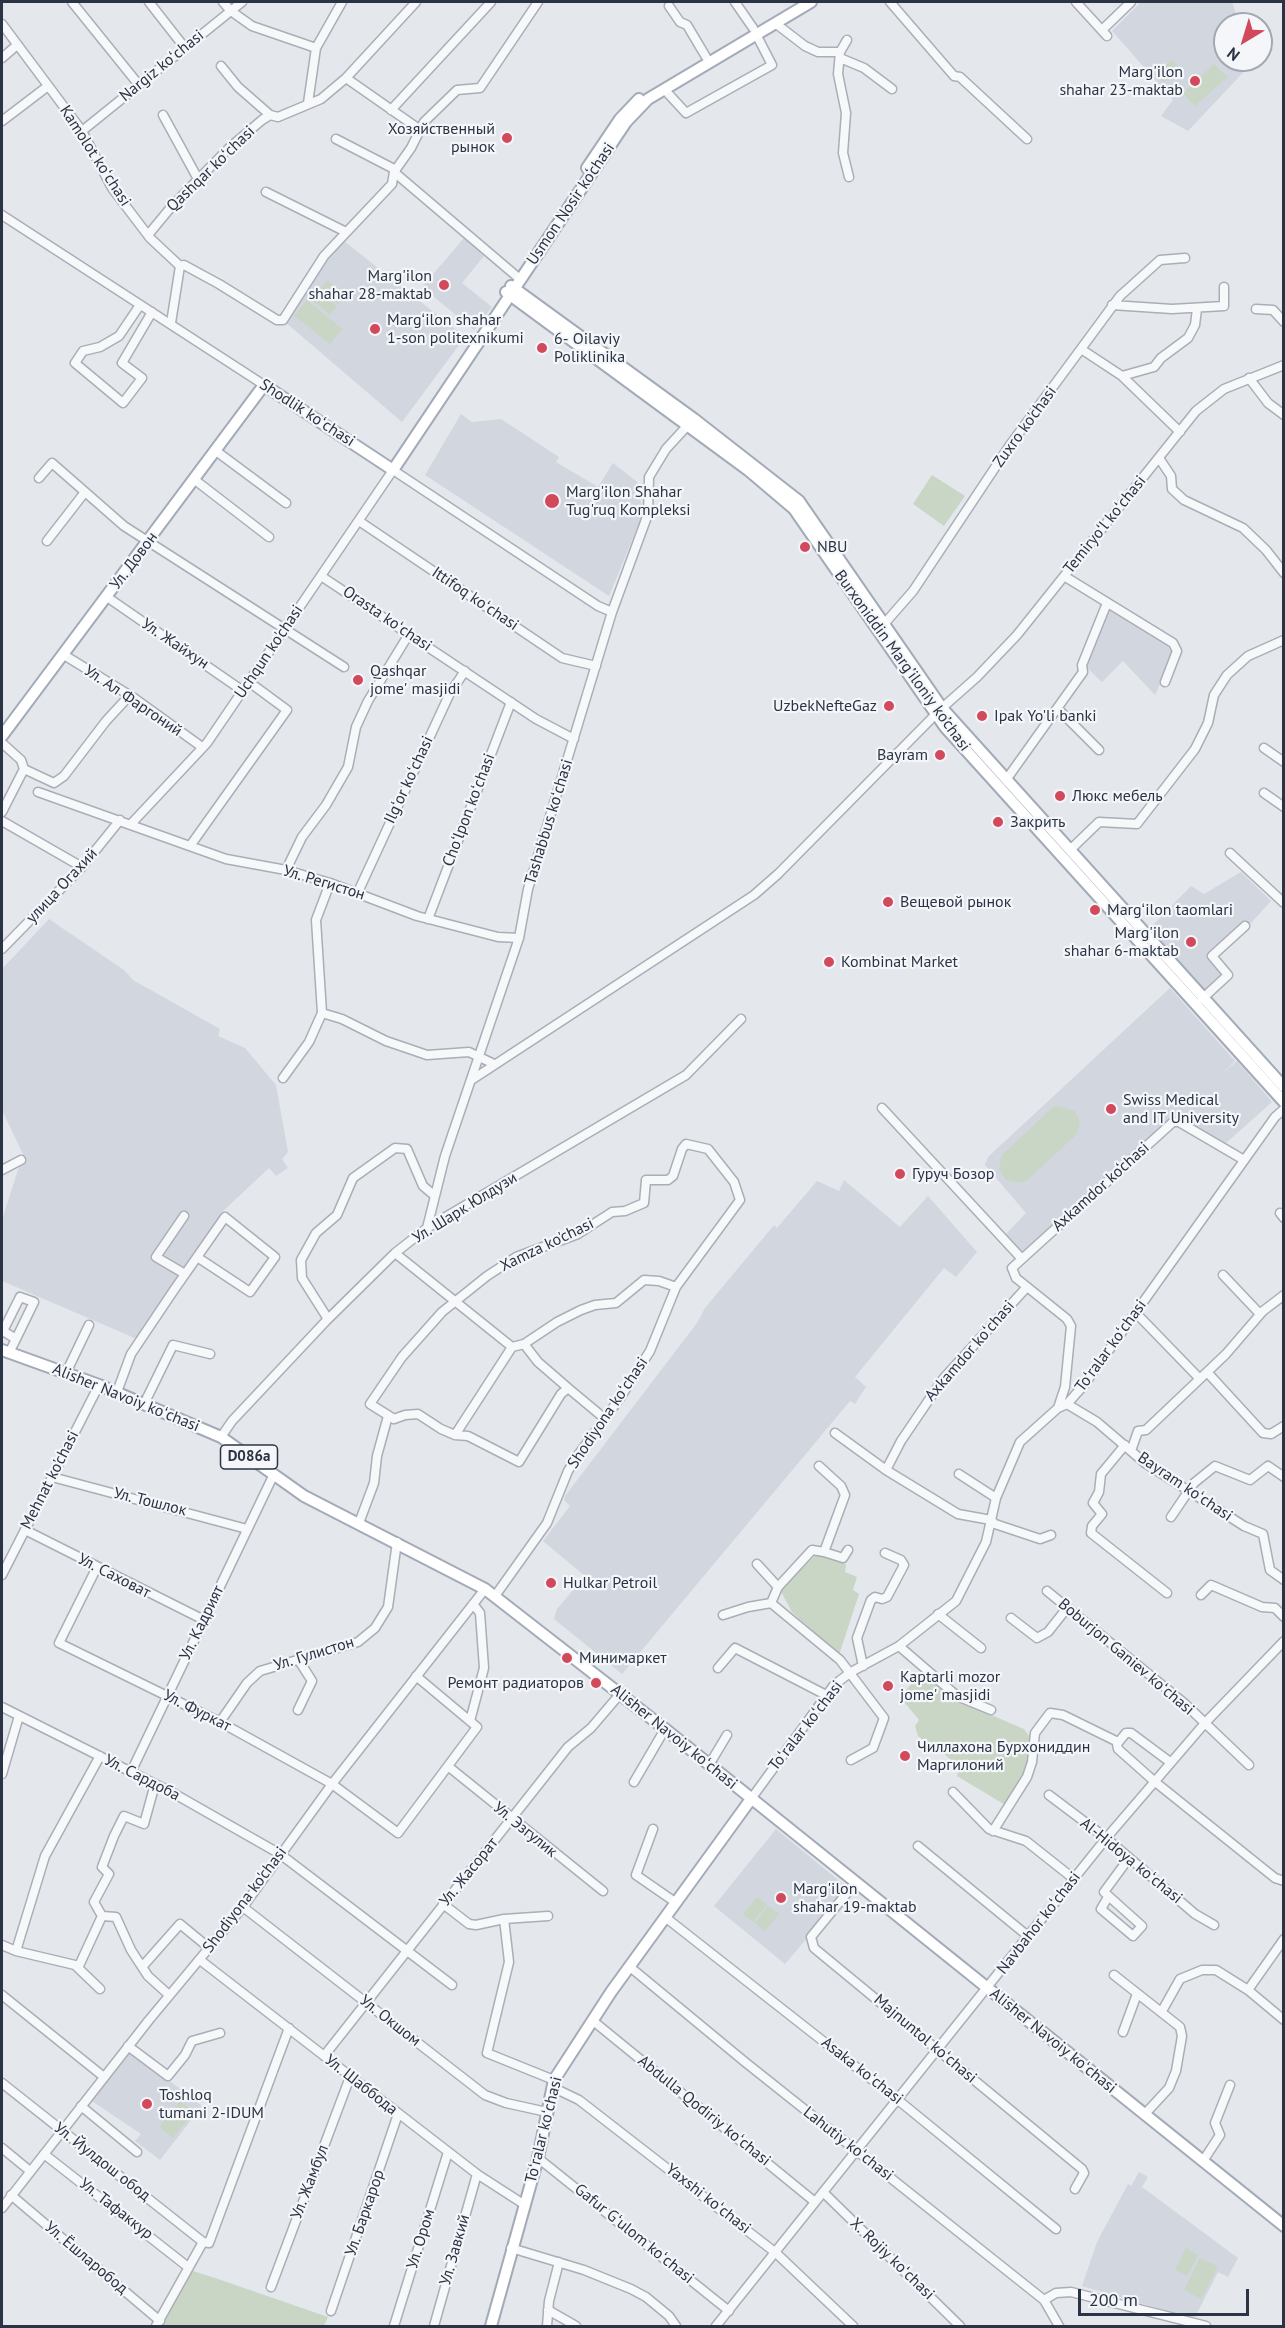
<!DOCTYPE html>
<meta charset="utf-8">
<style>
body{margin:0}
#map{position:relative;width:1285px;height:2328px;overflow:hidden;background:#e4e7ec;font-family:"PT Sans",sans-serif}
canvas{display:block}
.frame{position:absolute;inset:0;border:3px solid #2b3445;pointer-events:none}
.north{position:absolute;left:1213px;top:12px;width:60px;height:60px;box-sizing:border-box;background:#f4f6f9;border:2px solid #a4a8b1;border-radius:50%;rotate:218deg;font-size:16px;font-weight:700;line-height:24px;text-align:center;color:#2b3445}
.north::after{content:'';display:block;margin:auto;width:21px;height:27px;background:#d1495b;clip-path:polygon(50% 0,100% 100%,50% 72%,0 100%)}
.scale{position:absolute;left:1078px;top:2289px;width:171px;height:27px;box-sizing:border-box;border:3px solid #2b3445;border-top:0;padding-left:8px;font-size:18px;line-height:21px;white-space:nowrap;color:#2b3445;-webkit-text-stroke:4px #f4f6f9;paint-order:stroke}
</style>
<div id="map">
<canvas width="1285" height="2328"></canvas>
<div class="frame"></div>
<div class="north">N</div>
<div class="scale">200 m</div>
</div>
<script>
const g = document.querySelector('canvas').getContext('2d');
g.lineJoin = 'round';
function fill(path, color) {
  g.fillStyle = color;
  g.fill(path, 'evenodd');
}
function toPath(rows) {
  const path = new Path2D();
  for (const r of rows) {
    path.moveTo(r[0], r[1]);
    for (let i = 2; i < r.length; i += 2) path.lineTo(r[i], r[i + 1]);
  }
  return path;
}
function stroke(path, color, width, dash) {
  g.strokeStyle = color;
  g.lineWidth = width;
  g.lineCap = dash ? 'butt' : 'round';
  g.setLineDash(dash || []);
  g.stroke(path);
}
function label(font, color, halo, rows, align = 'center') {
  g.font = font + ' "PT Sans",sans-serif';
  g.lineWidth = 4.5;
  g.setLineDash([]);
  g.textBaseline = 'middle';
  g.strokeStyle = halo;
  g.fillStyle = color;
  for (const [text, x, y, turn = 0] of rows) {
    g.save();
    g.translate(x, y);
    g.rotate((+turn || 0) * Math.PI / 180);
    g.textAlign = isNaN(turn) ? turn : align;
    if (halo) g.strokeText(text, 0, 0);
    g.fillText(text, 0, 0);
    g.restore();
  }
}
const built = toPath([
 [1141,2,1232,2,1240,24,1225,24,1225,60,1254,61,1188,131,1161,116,1173,100,1112,31],
 [464,238,484,256,462,283,492,307,474,330,422,287],
 [344,241,465,337,402,422,285,322,326,259],
 [461,414,472,422,501,419,559,457,556,462,598,487,613,463,637,482,643,514,609,596,425,475],
 [1109,606,1154,632,1174,653,1155,695,1123,661,1102,682,1084,665],
 [1241,872,1271,901,1251,923,1232,931,1208,954,1226,975,1206,992,1150,928,1191,886,1204,894],
 [49,919,124,970,133,980,220,1029,218,1036,245,1048,276,1085,288,1152,282,1159,288,1168,276,1176,269,1168,221,1213,137,1339,2,1281,2,1220,23,1154,2,1110,2,969],
 [1170,988,1235,1061,1221,1075,1237,1061,1272,1102,1225,1144,1195,1127,1180,1111,1023,1252,1005,1235,1026,1213,985,1165,988,1157],
 [844,1180,900,1227,928,1196,977,1252,956,1277,944,1268,855,1377,866,1387,855,1404,850,1401,622,1674,554,1619,557,1609,585,1576,543,1541,570,1506,564,1500,565,1496,697,1323,705,1308,774,1225,777,1228,817,1181,839,1191],
 [776,1829,849,1889,785,1964,714,1906],
 [131,2051,202,2106,160,2160,135,2141,141,2134,92,2101],
 [1139,2172,1148,2177,1142,2187,1238,2258,1228,2277,1218,2272,1194,2319,1082,2286,1097,2242,1128,2184,1131,2186]
]);
const green = toPath([
 [1172,60,1180,68,1164,82,1156,74],
 [1214,64,1227,77,1195,106,1183,93],
 [327,280,346,295,338,304,320,290],
 [319,291,337,306,330,315,312,300],
 [307,300,342,329,330,344,294,316],
 [932,475,965,496,944,526,913,504],
 [1058,1106,1075,1111,1080,1122,1077,1134,1026,1181,1018,1183,1006,1180,999,1169,1002,1155,1052,1108],
 [818,1553,841,1560,846,1565,845,1572,857,1577,853,1590,859,1594,839,1655,792,1612,780,1590],
 [922,1672,956,1700,1024,1729,1029,1736,1031,1743,1028,1769,1007,1806,957,1776,958,1772,953,1762,939,1749,936,1751,918,1736,915,1726,919,1720,900,1697],
 [757,1897,767,1905,753,1922,743,1914],
 [768,1906,779,1914,765,1931,755,1923],
 [180,2101,194,2112,173,2138,159,2127],
 [1186,2248,1198,2255,1187,2276,1175,2270],
 [1200,2258,1218,2266,1201,2299,1184,2290],
 [184,2268,218,2279,328,2317,324,2326,162,2326]
]);
const minor = toPath([
 [72,2,139,85],
 [149,2,185,48],
 [223,2,231,11,252,26,316,48,308,103],
 [735,2,753,28],
 [890,2,954,76,960,77,1027,139],
 [1076,2,1107,36],
 [669,6,680,22,687,25,706,57],
 [775,23,805,46,818,52,840,52,838,74,846,113,843,153,849,177],
 [2,24,82,131,112,188,150,238,180,266,171,323],
 [1102,30,1131,2],
 [316,48,342,2],
 [840,52,847,40],
 [2,58,17,45],
 [840,58,864,68,892,89],
 [221,66,238,87,270,115],
 [346,78,419,129],
 [664,89,686,113,772,65,756,34],
 [391,110,491,2],
 [163,115,198,179],
 [2,121,48,86],
 [82,131,242,2],
 [336,139,396,170],
 [394,172,521,280],
 [266,192,346,232],
 [2,215,264,385],
 [148,235,172,206,229,148,262,120,270,115,278,117,321,99,346,78,416,2],
 [180,266,184,265,219,284,277,320,283,320,324,256,392,184,394,172,411,148,424,122,457,90,480,88,538,2],
 [140,305,119,336,100,347,83,351,75,363,123,403,142,378,122,363,152,312],
 [1112,305,1172,309,1224,306,1224,287],
 [1256,309,1273,310,1284,322],
 [1081,349,1122,376,1180,432],
 [1122,376,1154,367,1161,358,1188,338,1195,325,1197,309],
 [1249,378,1268,403,1284,415],
 [216,451,286,503],
 [1159,458,1171,476,1172,489,1184,500,1243,528,1266,550,1284,573],
 [39,478,52,463,124,526,344,667],
 [195,480,269,537],
 [359,521,562,658,596,666],
 [47,541,85,492],
 [321,576,536,719,574,739],
 [1064,576,1173,643,1177,651,1165,682],
 [107,597,243,691],
 [885,623,913,591,1010,445,1120,296,1160,260,1185,258],
 [64,655,134,698,202,747],
 [942,708,977,677,1017,635,1196,411,1224,389,1284,365],
 [1058,709,1099,750],
 [2,743,21,760,24,769],
 [1264,748,1284,762],
 [1006,780,1083,672,1082,665,1107,603],
 [38,792,226,859,286,870,330,883,417,916,498,937,519,938],
 [1264,793,1284,807],
 [2,812,24,769,54,783,64,776,106,721,130,695],
 [2,821,82,867],
 [131,824,207,743,393,470,598,606,612,612],
 [190,846,287,710,249,682],
 [1070,850,1099,822,1137,824,1195,749,1208,723,1214,695,1227,675,1248,656,1284,640],
 [1230,853,1284,903],
 [286,870,302,837,326,805,348,767,356,727,368,701,409,634],
 [358,892,450,693,465,671],
 [428,919,511,702],
 [2,949,82,867,120,820],
 [1202,999,1228,975,1212,956,1245,926],
 [322,1013,342,1019,386,1041,427,1055,469,1052,494,1064],
 [283,1078,309,1042,322,1013,316,920,330,883],
 [473,1079,754,895,778,874,936,714],
 [882,1108,1022,1259],
 [2,1170,21,1160],
 [1280,1213,1284,1218],
 [184,1216,156,1257,185,1274],
 [427,1228,445,1156,519,938,528,889,612,612,648,514,649,477,666,449,688,425],
 [395,1253,512,1347],
 [1223,1275,1260,1314],
 [1026,1288,943,1379,901,1441,886,1470,958,1514,991,1520,995,1524,1040,1539,1051,1535],
 [1136,1313,1199,1378],
 [328,1319,302,1278,301,1260,316,1233,337,1215,353,1178,395,1148,407,1149,423,1186,435,1196],
 [524,1344,538,1362,568,1388],
 [9,1353,16,1339,34,1302,20,1297,3,1331,16,1339],
 [1207,1372,1263,1433,1271,1434,1284,1426],
 [66,1373,89,1325],
 [117,1392,131,1354,174,1290,225,1217,275,1257,250,1292,197,1257],
 [144,1404,173,1345,210,1354],
 [1067,1404,1097,1422,1145,1463,1244,1526,1263,1534,1270,1570,1284,1580],
 [1058,1408,1065,1387,1071,1326,1067,1319,1016,1278,1012,1268,1173,1122,1179,1122,1244,1160],
 [835,1433,886,1470],
 [455,1435,512,1347,524,1344,557,1322,581,1310,595,1305,616,1303,644,1280,659,1281,676,1287],
 [221,1437,232,1421,326,1321,395,1253,427,1228,686,1075,741,1019],
 [1125,1445,1101,1474,1099,1492,1093,1503,1102,1514,1092,1526,1091,1533,1167,1593],
 [1131,1451,1138,1431,1146,1430,1226,1354,1263,1311,1284,1295],
 [819,1466,841,1486,845,1495,824,1552,812,1550,778,1587,771,1603,840,1660,884,1718,873,1748,851,1760],
 [959,1474,996,1498],
 [52,1477,247,1529],
 [1171,1517,1194,1483,1215,1466,1250,1480,1268,1466,1284,1477],
 [359,1523,374,1483,377,1456,388,1416],
 [25,1530,204,1620],
 [824,1552,843,1558,848,1550],
 [757,1564,778,1587],
 [96,1569,59,1643,220,1722,332,1784,398,1833,477,1727,416,1676],
 [2,1575,99,1385],
 [1047,1591,1184,1703,1249,1765],
 [1201,1595,1211,1585,1262,1607,1275,1608,1284,1617],
 [495,1596,547,1523,568,1471,578,1455,620,1398,650,1351,676,1287,740,1200,734,1182,708,1149,686,1144,682,1149,673,1176,668,1180,646,1180,644,1203,625,1211,612,1212,578,1234,516,1257,487,1276,442,1312,402,1357,370,1404,394,1419,405,1415,418,1414,441,1429,455,1435,468,1436,519,1462,561,1394,568,1388,604,1418],
 [938,1614,981,1648],
 [723,1615,748,1607,771,1603],
 [1011,1618,1037,1638,1048,1632,1067,1608],
 [899,1646,957,1696,991,1710],
 [863,1666,857,1638,871,1600,875,1597,882,1599,887,1597,904,1565,901,1560,885,1553],
 [718,1668,735,1648,826,1695],
 [2,1707,173,1793,280,1854,452,1985],
 [298,1710,312,1681,298,1659],
 [470,1721,484,1668,480,1613,473,1604],
 [220,1722,247,1683,260,1671,358,1642,375,1628,388,1607,397,1542],
 [1170,1762,1131,1733,1126,1733,1117,1744,1118,1749,1154,1781,1275,1878,1284,1881],
 [709,1765,727,1735],
 [449,1767,603,1891],
 [131,1772,274,1474],
 [2,1774,19,1716],
 [634,1782,665,1729],
 [953,1792,989,1829,1026,1841,1074,1879],
 [1049,1795,1106,1838,1195,1914,1214,1925],
 [751,1799,834,1685,851,1672,899,1646,956,1601,986,1542,996,1498,1020,1442,1058,1408,1067,1404,1084,1385,1275,1117,1284,1109],
 [653,1829,636,1875,675,1902],
 [993,1831,1027,1777,1032,1762,1035,1733,1050,1713,1063,1715,1118,1742],
 [918,1846,1029,1937],
 [856,1882,811,1937,814,1948,1082,2169,1084,2173,1075,2189],
 [1108,1897,1101,1909,1133,1936,1142,1926,1104,1892,1129,1858],
 [443,1904,469,1924,476,1925,504,1919,548,1916],
 [243,1907,485,2095,506,2103,547,2112],
 [102,1916,94,1902,109,1874,102,1867,114,1836,124,1816,144,1824,155,1784],
 [665,1917,898,2100,1056,2229],
 [504,1919,509,1962,487,2053,554,2080],
 [2,1945,16,1951,75,1965,100,1989],
 [16,1951,45,1856,100,1756],
 [200,1960,477,2174,525,2205],
 [142,1967,180,1924,208,1947],
 [630,1967,745,2062,1044,2300,1059,2326],
 [78,1968,102,1916,116,1917,131,1950,148,1976,169,1995],
 [1114,1975,1180,2027,1182,2036,1176,2071,1169,2088,1144,2115],
 [1248,1990,1284,1939],
 [2,1995,104,2077],
 [1162,2011,1180,1979,1202,1970,1216,1970,1248,1990,1284,2020],
 [592,2020,815,2202],
 [1123,2032,1137,1994],
 [128,2046,168,2076,185,2055,192,2041,220,2033],
 [324,2056,568,1747,591,1728,620,1694],
 [2,2083,203,2242],
 [552,2087,579,2100,776,2253,853,2326],
 [81,2106,137,2152],
 [2,2148,30,2171],
 [44,2154,188,2267],
 [538,2158,729,2311],
 [1203,2161,1220,2135,1215,2123,1230,2085],
 [823,2192,960,2326],
 [11,2195,160,2321],
 [2,2208,149,2020,243,1907,332,1784,485,1589],
 [511,2248,584,2270,631,2289,646,2297,669,2316,676,2326],
 [271,2287,350,2077],
 [1044,2300,1056,2293,1071,2292,1206,2326],
 [548,2310,576,2326],
 [331,2311,398,2114],
 [156,2326,203,2242,209,2243,289,2028],
 [394,2326,448,2152],
 [434,2326,477,2174],
 [547,2326,549,2301,559,2262],
 [716,2326,1108,1836,1205,1723,1284,1641]
]);
const major = toPath([
 [587,168,620,119,639,99],
 [511,286,694,419,799,501,942,708,1284,1087],
 [506,292,748,470,794,509,945,727,1284,1102],
 [2,736,264,385,393,470,626,122,648,99,811,2],
 [2,1350,99,1385,221,1437,304,1496,485,1589,665,1729,1284,2226],
 [491,2326,538,2158,554,2080,611,1992,751,1799]
]);
const markers = [
 [1195,81,6,"#d1495b"],
 [507,138,6,"#d1495b"],
 [444,285,6,"#d1495b"],
 [375,329,6,"#d1495b"],
 [542,348,6,"#d1495b"],
 [552,501,8,"#d1495b"],
 [805,547,6,"#d1495b"],
 [358,680,6,"#d1495b"],
 [889,706,6,"#d1495b"],
 [982,716,6,"#d1495b"],
 [940,755,6,"#d1495b"],
 [1060,796,6,"#d1495b"],
 [998,822,6,"#d1495b"],
 [888,902,6,"#d1495b"],
 [1095,910,6,"#d1495b"],
 [1191,942,6,"#d1495b"],
 [829,962,6,"#d1495b"],
 [1111,1109,6,"#d1495b"],
 [900,1174,6,"#d1495b"],
 [551,1583,6,"#d1495b"],
 [567,1658,6,"#d1495b"],
 [596,1683,6,"#d1495b"],
 [888,1686,6,"#d1495b"],
 [905,1756,6,"#d1495b"],
 [781,1898,6,"#d1495b"],
 [147,2104,6,"#d1495b"]
];
const shields = [
 [249,1457,57]
];
const shieldNames = [
 ["D086a",249,1457]
];
const streetNames = [
 ["Nargiz koʻchasi",162,66,-39],
 ["Kamolot koʻchasi",95,156,57],
 ["Qashqar koʻchasi",211,169,-44],
 ["Usmon Nosir ko‘chasi",571,204,-56],
 ["Shodlik koʻchasi",307,413,33],
 ["Zuxro ko'chasi",1025,427,-54],
 ["Temiryoʻl koʻchasi",1105,525,-51],
 ["Ул. Довон",134,561,-53],
 ["Ittifoq koʻchasi",475,599,34],
 ["Orasta koʻchasi",387,619,34],
 ["Ул. Жайхун",175,644,34],
 ["Uchqun ko'chasi",269,652,-56],
 ["Burxoniddin Marg’iloniy ko’chasi",902,661,54],
 ["Ул. Ал Фаргоний",133,701,34],
 ["Ilgʻor koʻchasi",409,780,-65],
 ["Choʻlpon koʻchasi",469,810,-69],
 ["Tashabbus koʻchasi",549,822,-73],
 ["Ул. Регистон",324,883,17],
 ["улица Огахий",62,886,-47],
 ["Axkamdor ko‘chasi",1101,1187,-42],
 ["Ул. Шарк Юлдузи",465,1208,-32],
 ["Xamza ko'chasi",547,1245,-26],
 ["Toʻralar koʻchasi",1111,1346,-54],
 ["Axkamdor koʻchasi",970,1351,-49],
 ["Alisher Navoiy koʻchasi",126,1398,22],
 ["Shodiyona koʻchasi",608,1413,-56],
 ["Mehnat ko'chasi",50,1480,-63],
 ["Bayram koʻchasi",1185,1487,34],
 ["Ул. Тошлок",150,1502,14],
 ["Ул. Саховат",114,1576,27],
 ["Ул. Кадрият",202,1623,-64],
 ["Ул. Гулистон",314,1654,-17],
 ["Boburjon Ganiev koʻchasi",1126,1657,40],
 ["Ул. Фуркат",197,1711,27],
 ["Toʻralar koʻchasi",806,1726,-52],
 ["Alisher Navoiy koʻchasi",674,1737,39],
 ["Ул. Сардоба",142,1778,27],
 ["Ул. Эзгулик",525,1830,39],
 ["Al-Hidoya koʻchasi",1131,1861,39],
 ["Ул. Жасорат",469,1872,-51],
 ["Shodiyona ko'chasi",245,1900,-53],
 ["Navbahor koʻchasi",1039,1923,-52],
 ["Ул. Окшом",390,2021,38],
 ["Majnuntol koʻchasi",925,2039,40],
 ["Alisher Navoiy koʻchasi",1053,2041,39],
 ["Asaka koʻchasi",862,2071,38],
 ["Ул. Шаббода",361,2085,38],
 ["Abdulla Qodiriy koʻchasi",704,2111,39],
 ["Toʻralar koʻchasi",544,2130,-76],
 ["Lahutiy koʻchasi",848,2144,38],
 ["Ул. Йулдош обод",102,2162,38],
 ["Ул. Жамбул",310,2182,-69],
 ["Yaxshi koʻchasi",708,2199,38],
 ["Ул. Тафаккур",116,2209,38],
 ["Ул. Баркарор",365,2213,-71],
 ["Gafur Gʻulom koʻchasi",634,2234,39],
 ["Ул. Ором",421,2239,-73],
 ["Ул. Завкий",455,2250,-74],
 ["Ул. Ёшларобод",86,2258,40],
 ["X. Rojiy koʻchasi",892,2259,44]
];
const poiNames = [
 ["Marg'ilon",1183,72,"right"],
 ["shahar 23-maktab",1183,90,"right"],
 ["Хозяйственный",495,129,"right"],
 ["рынок",495,147,"right"],
 ["Marg'ilon",432,276,"right"],
 ["shahar 28-maktab",432,294,"right"],
 ["Margʻilon shahar",387,320],
 ["1-son politexnikumi",387,338],
 ["6- Oilaviy",554,339],
 ["Poliklinika",554,357],
 ["Marg'ilon Shahar",566,492],
 ["Tug'ruq Kompleksi",566,510],
 ["NBU",817,547],
 ["Qashqar",370,671],
 ["jome' masjidi",370,689],
 ["UzbekNefteGaz",877,706,"right"],
 ["Ipak Yo'li banki",994,716],
 ["Bayram",928,755,"right"],
 ["Люкс мебель",1072,796],
 ["Закрить",1010,822],
 ["Вещевой рынок",900,902],
 ["Margʻilon taomlari",1107,910],
 ["Marg'ilon",1179,933,"right"],
 ["shahar 6-maktab",1179,951,"right"],
 ["Kombinat Market",841,962],
 ["Swiss Medical",1123,1100],
 ["and IT University",1123,1118],
 ["Гуруч Бозор",912,1174],
 ["Hulkar Petroil",563,1583],
 ["Минимаркет",579,1658],
 ["Kaptarli mozor",900,1677],
 ["jome' masjidi",900,1695],
 ["Ремонт радиаторов",584,1683,"right"],
 ["Чиллахона Бурхониддин",917,1747],
 ["Маргилоний",917,1765],
 ["Marg'ilon",793,1889],
 ["shahar 19-maktab",793,1907],
 ["Toshloq",159,2095],
 ["tumani 2-IDUM",159,2113]
];
fill(built, '#d2d6de');
fill(green, '#c9d6c5');
stroke(minor, '#a9aeb7', 11);
stroke(major, '#a3abb8', 14);
stroke(minor, '#f7f8fa', 8);
stroke(major, '#fff', 10);
for (const [x, y, r, color] of markers) {
  const dot = new Path2D();
  dot.arc(x, y, r, 0, 2 * Math.PI);
  g.fillStyle = color;
  g.fill(dot);
  stroke(dot, '#f4f6f9', 2);
}
for (const [x, y, w] of shields) {
  const box = new Path2D();
  box.roundRect(x - w / 2, y - 12, w, 24, 4.5);
  g.fillStyle = '#f4f6f9';
  g.fill(box);
  stroke(box, '#2b3445', 1.5);
}
label('bold 15px', '#2b3445', null, shieldNames);
label('16px', '#2b3445', '#f4f6f9', streetNames);
label('16px', '#2b3445', '#f4f6f9', poiNames, 'left');
</script>
